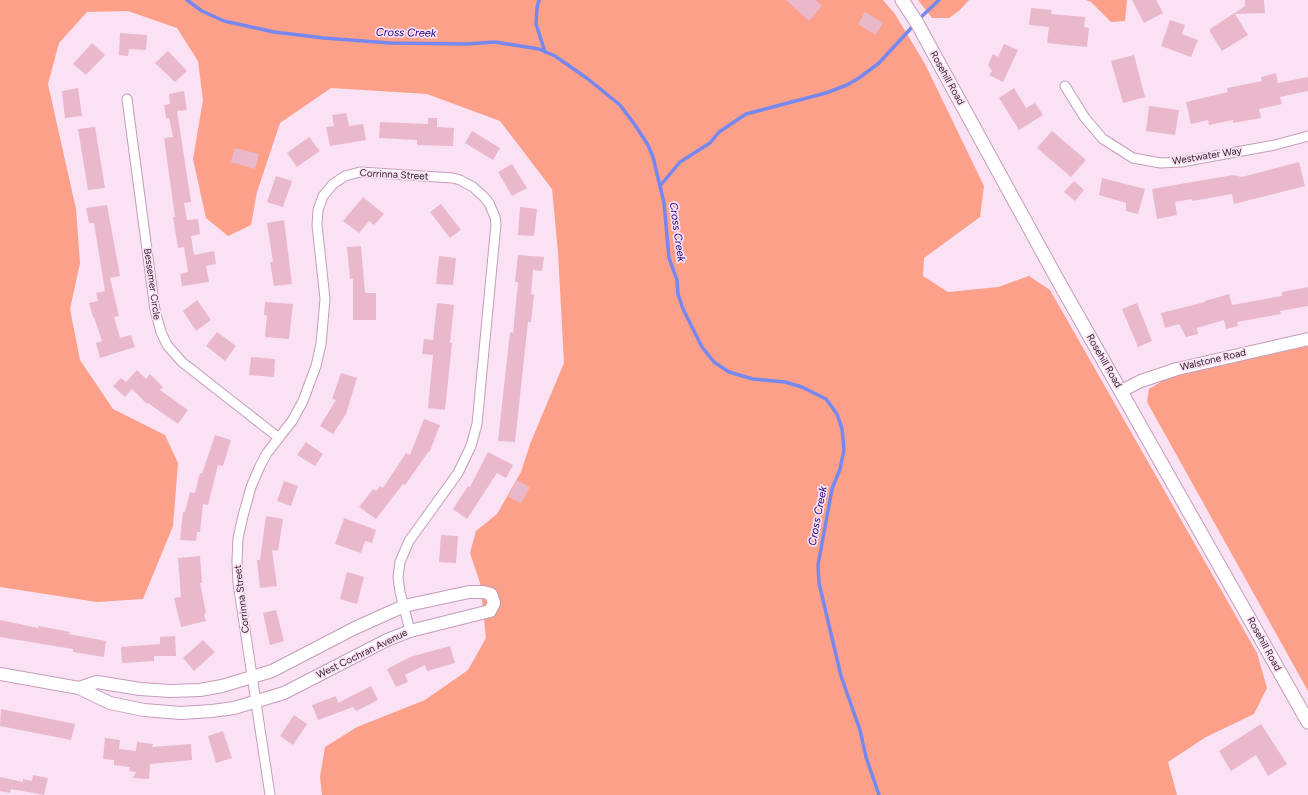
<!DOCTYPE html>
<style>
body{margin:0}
canvas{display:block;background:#fae1f4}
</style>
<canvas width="1308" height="795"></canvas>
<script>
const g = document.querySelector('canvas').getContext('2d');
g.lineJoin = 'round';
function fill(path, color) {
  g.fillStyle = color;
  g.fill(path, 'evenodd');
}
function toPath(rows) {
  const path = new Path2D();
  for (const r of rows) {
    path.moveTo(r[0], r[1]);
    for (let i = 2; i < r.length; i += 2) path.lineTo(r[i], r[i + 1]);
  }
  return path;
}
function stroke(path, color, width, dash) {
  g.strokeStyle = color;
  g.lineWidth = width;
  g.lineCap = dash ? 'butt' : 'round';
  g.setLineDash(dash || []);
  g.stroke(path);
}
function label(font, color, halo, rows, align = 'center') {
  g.font = font + ' Figtree,sans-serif';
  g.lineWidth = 3.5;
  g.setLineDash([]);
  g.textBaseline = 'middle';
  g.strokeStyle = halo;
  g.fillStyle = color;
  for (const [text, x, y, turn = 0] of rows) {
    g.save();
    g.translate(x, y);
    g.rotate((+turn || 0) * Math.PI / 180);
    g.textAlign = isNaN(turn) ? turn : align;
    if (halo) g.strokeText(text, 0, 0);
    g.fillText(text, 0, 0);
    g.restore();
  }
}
const green = toPath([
 [0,0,883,0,895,14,925,64,984,186,980,217,924,258,923,276,948,292,998,287,1029,276,1050,290,1257,653,1267,688,1254,714,1206,737,1168,762,1177,795,322,795,320,777,325,747,357,727,425,700,468,670,486,638,480,583,470,553,476,531,497,514,521,472,530,444,564,363,558,252,552,189,500,121,427,94,331,88,280,123,257,192,251,225,228,236,206,218,193,159,203,100,198,61,177,28,128,11,87,12,59,43,48,84,76,209,80,263,70,309,80,360,113,409,165,435,178,463,173,526,143,599,97,602,0,587],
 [918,0,969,0,960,10,949,18,932,18],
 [1086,0,1127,0,1125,21,1111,22,1091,2],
 [1308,346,1308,691,1147,402,1149,389,1169,377]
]);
const stream = toPath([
 [187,0,202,11,224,21,274,32,324,38,390,43,466,44,495,42,539,49,555,56,588,79,620,105,635,125,648,145,653,157,664,203,669,258,677,280,678,294,683,309,702,347,714,362,729,372,753,379,785,382,802,387,826,399,837,414,842,429,844,450,840,469,832,489,818,565,819,583,841,676,860,730,866,757,879,795],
 [539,0,537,8,536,24,545,52],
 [918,20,939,0],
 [660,186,680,162,710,143,719,132,746,114,826,93,847,85,859,78,879,63,914,25]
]);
const building = toPath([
 [786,0,816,0,822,6,809,21],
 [1132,0,1156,0,1163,13,1144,23],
 [1245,0,1264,0,1265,13,1235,14,1248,35,1222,51,1210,32,1210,29,1245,6],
 [1031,8,1052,10,1051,14,1085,17,1084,27,1089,28,1087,47,1047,43,1049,27,1029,25],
 [865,12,883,23,875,35,858,24],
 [1170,20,1185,25,1182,34,1198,40,1191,57,1161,46],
 [120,33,147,35,146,50,129,49,128,56,119,55],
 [92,43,105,55,86,75,73,64],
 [1004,44,1018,50,1003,82,989,75,992,71,988,65,993,54,998,57],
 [168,51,187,71,175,82,155,63],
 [1134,55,1145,97,1123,103,1111,61],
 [1276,73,1278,83,1308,77,1308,91,1280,97,1282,104,1259,109,1261,118,1233,123,1233,120,1209,125,1208,120,1191,124,1186,102,1228,92,1227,88,1262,81,1261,77],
 [78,88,82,116,65,118,62,91],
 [1014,88,1026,108,1035,103,1043,115,1019,130,999,98],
 [184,91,187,110,177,111,191,202,184,203,187,220,198,219,200,234,191,236,194,255,214,251,216,264,206,266,209,282,182,286,180,274,188,272,184,247,178,248,173,217,175,217,164,138,173,137,169,118,166,118,164,105,170,104,169,94],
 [1149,106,1179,110,1175,135,1146,131],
 [346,113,349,126,363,124,366,140,330,146,326,127,334,126,332,115],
 [428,118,437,118,437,127,454,128,453,146,417,145,417,140,379,138,380,122,428,124],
 [95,127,105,188,88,190,78,129],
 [472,131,500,148,493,160,465,143],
 [1052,131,1086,160,1071,177,1037,148],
 [309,137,320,151,297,167,287,153],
 [235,148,259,154,255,169,231,162],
 [1299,162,1305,186,1234,204,1232,194,1192,201,1192,199,1175,202,1177,215,1157,219,1152,189,1233,175,1242,177],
 [512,164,527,188,512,196,498,172],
 [276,176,292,181,283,207,267,202],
 [1102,178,1145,189,1138,214,1126,211,1126,203,1099,195],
 [1074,181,1084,190,1075,201,1064,192],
 [363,197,384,214,374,225,369,221,359,233,343,221],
 [441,204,461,230,450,238,430,212],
 [107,205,120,276,110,278,119,316,114,317,120,338,131,335,135,347,100,358,96,343,102,341,94,317,93,317,89,303,98,301,96,293,105,291,94,223,89,223,86,208],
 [520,207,537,209,534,236,518,235],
 [284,220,292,284,274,286,270,262,273,262,267,223],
 [361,246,365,293,376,293,376,320,353,320,353,279,350,279,347,247],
 [518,255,544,257,542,271,533,270,531,294,534,295,531,322,528,322,515,442,498,441,510,332,513,333,518,282,515,282],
 [439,256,456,258,453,285,436,284],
 [1308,287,1308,306,1280,311,1281,314,1237,322,1238,326,1226,329,1224,320,1197,328,1198,334,1186,337,1179,324,1165,328,1161,313,1205,302,1205,301,1229,294,1232,305,1282,296,1282,292],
 [197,300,211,320,196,331,183,311],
 [265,302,293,304,289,339,265,337,267,315,264,315],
 [437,303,454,305,450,343,452,343,445,410,428,408,433,355,422,354,424,339,433,340],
 [1137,303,1152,341,1138,347,1122,309],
 [217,332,236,346,225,361,206,346],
 [251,357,275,359,274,377,249,375],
 [137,370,146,379,150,374,163,387,160,390,188,410,178,424,148,403,147,404,132,389,125,397,113,386,121,378,126,382],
 [341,373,357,378,346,414,333,434,320,426,336,400,332,399],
 [424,419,440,425,430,451,429,451,405,485,403,484,376,519,359,507,373,489,376,491,380,486,383,488,406,453,410,455],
 [215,435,231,440,223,466,218,465,208,505,203,504,200,532,197,532,196,541,180,540,183,512,185,512,190,492,195,493,200,473,202,474],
 [306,442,323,454,315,466,297,455],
 [488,452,513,465,506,478,497,473,467,519,453,509,468,486,470,487],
 [517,480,530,487,521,503,508,497],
 [284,481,298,486,291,506,277,501],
 [266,516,283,519,278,551,272,550,277,586,260,588,257,560,260,560],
 [344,518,376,530,372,543,365,541,361,553,335,544],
 [441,535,458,536,456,563,439,562],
 [200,556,202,583,200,583,206,613,204,614,206,621,181,627,174,598,181,597,178,558],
 [347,572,364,577,357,604,340,599],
 [276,610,284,641,270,645,263,613],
 [0,620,38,628,39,626,70,632,69,634,106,641,104,657,73,652,73,649,0,637],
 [175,636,176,656,154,656,154,661,122,663,121,647,160,644,160,637],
 [203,640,215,652,194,671,183,658],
 [450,646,455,663,427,671,425,665,405,675,408,682,396,687,387,669,410,657],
 [371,686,378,700,356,711,353,707,318,720,312,705,336,696,338,703],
 [1,709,75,724,71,740,0,726],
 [294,715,307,724,293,745,280,736],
 [1261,724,1287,764,1268,776,1256,755,1231,771,1219,751],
 [223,731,232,758,216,763,208,736],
 [105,738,120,740,119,749,136,751,137,742,153,744,152,747,191,744,192,760,150,764,149,779,133,778,136,772,129,771,130,767,114,765,114,760,103,759],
 [33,775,48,778,44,795,11,789,10,793,0,791,0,777,23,782,23,779,32,781]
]);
const minor = toPath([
 [1065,86,1085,118,1103,139,1133,158,1161,163,1181,162,1275,145,1308,136],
 [127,99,155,310,161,332,167,345,182,362,279,438],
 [270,795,238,583,237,561,238,538,243,516,251,487,260,466,267,453,292,421,303,401,316,366,321,344,325,299,317,225,318,210,323,196,333,184,345,176,360,172,453,178,460,180,473,187,484,197,489,203,495,217,496,224,477,424,471,446,458,473,409,541,400,562,398,577,400,592,410,631]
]);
const tertiary = toPath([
 [1121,391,1141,381,1177,369,1308,339],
 [0,674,79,688,110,703,144,710,181,713,212,711,234,708,284,693,387,640,410,631,490,611,494,603,491,594,483,592,469,592,404,606,355,628,272,671,222,686,200,690,170,691,140,689,97,682,79,688]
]);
const secondary = toPath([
 [902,0,917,23,1056,277,1308,722]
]);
const streetNames = [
 ["Rosehill Road",947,78,61],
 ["Westwater Way",1207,156,-9],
 ["Corrinna Street",394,175,3],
 ["Bessemer Circle",152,284,82],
 ["Walstone Road",1213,360,-13],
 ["Rosehill Road",1104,361,60],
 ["Corrinna Street",242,599,-97],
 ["Rosehill Road",1264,644,61],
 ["West Cochran Avenue",362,654,-26]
];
const waterNames = [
 ["Cross Creek",406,33,1],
 ["Cross Creek",677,232,82],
 ["Cross Creek",818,516,-79]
];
fill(green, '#fca08a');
stroke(stream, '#7688f0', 3.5);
fill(building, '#eab8cb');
stroke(minor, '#c49dbb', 11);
stroke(tertiary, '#c49dbb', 14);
stroke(secondary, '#c49dbb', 15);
stroke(minor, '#fff', 9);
stroke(tertiary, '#fff', 12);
stroke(secondary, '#fff', 13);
label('10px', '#33232f', '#fae1f4', streetNames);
label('italic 11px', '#1d0084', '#fae1f4', waterNames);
</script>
